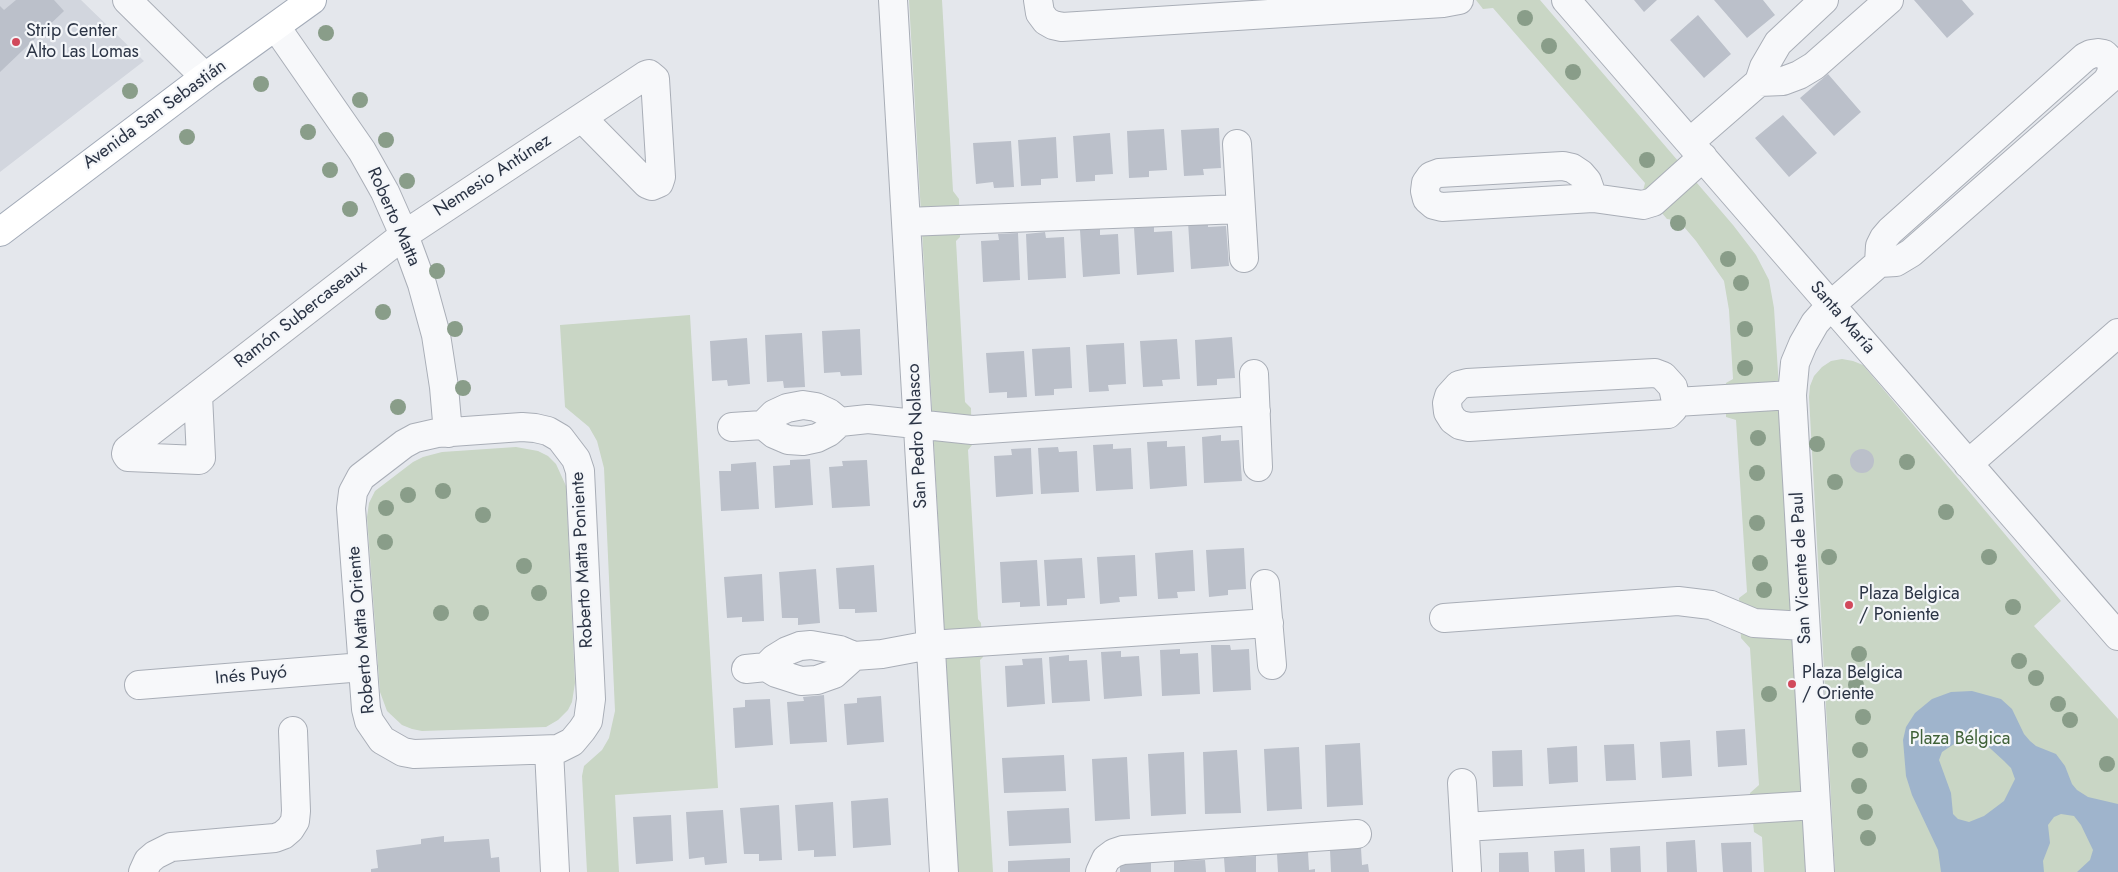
<!DOCTYPE html>
<meta charset="utf-8">
<style>
body{margin:0}
canvas{display:block;background:#e4e7ec}
</style>
<canvas width="2118" height="872"></canvas>
<script>
const g = document.querySelector('canvas').getContext('2d');
g.lineJoin = 'round';
function fill(path, color) {
  g.fillStyle = color;
  g.fill(path, 'evenodd');
}
function toPath(rows) {
  const path = new Path2D();
  for (const r of rows) {
    if (r.length === 3) {
      path.moveTo(r[0] + r[2], r[1]);
      path.arc(r[0], r[1], r[2], 0, 2 * Math.PI);
      continue;
    }
    path.moveTo(r[0], r[1]);
    for (let i = 2; i < r.length; i += 2) path.lineTo(r[i], r[i + 1]);
  }
  return path;
}
function stroke(path, color, width, dash) {
  g.strokeStyle = color;
  g.lineWidth = width;
  g.lineCap = dash ? 'butt' : 'round';
  g.setLineDash(dash || []);
  g.stroke(path);
}
function label(font, color, halo, rows, align = 'center') {
  g.font = font + ' Jost,sans-serif';
  g.lineWidth = 4.5;
  g.setLineDash([]);
  g.textBaseline = 'middle';
  g.strokeStyle = halo;
  g.fillStyle = color;
  for (const [text, x, y, turn = 0] of rows) {
    g.save();
    g.translate(x, y);
    g.rotate((+turn || 0) * Math.PI / 180);
    g.textAlign = isNaN(turn) ? turn : align;
    if (halo) g.strokeText(text, 0, 0);
    g.fillText(text, 0, 0);
    g.restore();
  }
}
const built = toPath([
 [0,0,81,0,144,61,0,172]
]);
const green = toPath([
 [909,0,942,0,953,191,959,199,960,237,956,241,965,402,971,408,972,445,968,450,978,619,981,623,983,657,980,660,993,872,958,872],
 [1476,0,1540,0,1733,225,1756,255,1769,280,1774,308,1809,872,1764,872,1762,837,1754,832,1750,793,1759,785,1750,648,1741,638,1739,598,1747,592,1736,420,1726,417,1726,383,1733,379,1729,310,1724,281,1696,241,1679,221,1667,219,1643,191,1645,183,1493,8,1483,9],
 [690,315,718,788,615,795,619,872,587,872,582,776,584,766,602,750,609,738,615,711,604,468,597,441,589,427,565,407,560,325],
 [1842,359,1853,361,1863,365,2061,601,2034,626,2118,719,2118,872,1835,872,1809,397,1810,386,1814,376,1822,367,1831,361],
 [516,447,538,451,548,456,556,464,566,486,575,683,572,702,568,710,558,720,546,727,422,731,412,729,402,725,387,711,380,692,367,517,369,503,375,491,413,462,423,457,442,452]
]);
const water = toPath([
 [1972,691,2001,699,2012,709,2024,734,2030,741,2036,746,2056,754,2065,766,2072,784,2077,790,2088,797,2118,804,2118,872,2077,872,2090,860,2093,850,2081,825,2074,816,2061,814,2054,817,2048,825,2050,843,2043,861,2044,872,1941,872,1938,850,1912,795,1906,776,1903,740,1906,727,1915,713,1932,699,1951,692],
 [1969,737,1980,739,2004,761,2011,768,2015,779,2004,801,1984,816,1969,822,1958,819,1953,814,1951,793,1939,760,1942,752,1960,740]
]);
const building = toPath([
 [16,0,54,0,64,11,0,72,0,6,4,10],
 [1634,0,1657,0,1644,12],
 [1714,0,1763,0,1775,15,1747,38],
 [1914,0,1962,0,1974,14,1947,38],
 [1698,15,1731,54,1704,78,1670,40],
 [1828,74,1861,112,1834,136,1800,98],
 [1783,115,1817,153,1789,177,1755,138],
 [1219,128,1221,168,1203,169,1204,175,1184,176,1181,130],
 [1164,129,1167,170,1149,171,1149,177,1129,178,1127,131],
 [1110,133,1113,174,1095,175,1095,181,1076,182,1073,136],
 [1056,137,1058,178,1041,179,1041,185,1021,186,1018,140],
 [1011,141,1014,187,994,188,993,182,976,184,973,143],
 [1208,221,1208,227,1226,226,1229,266,1191,269,1188,222],
 [1154,227,1154,232,1172,231,1174,272,1137,275,1134,228],
 [1100,229,1100,235,1118,234,1120,274,1083,277,1080,230],
 [1045,232,1046,238,1064,237,1066,278,1028,280,1026,234],
 [1018,233,1020,280,983,282,981,241,999,240,998,234],
 [860,329,862,375,841,376,840,372,824,373,822,331],
 [802,333,805,387,784,388,783,381,767,382,765,335],
 [1232,337,1235,378,1217,379,1217,385,1197,386,1195,340],
 [747,338,750,384,728,386,727,380,712,381,710,341],
 [1177,339,1180,379,1162,380,1163,386,1143,387,1140,341],
 [1124,343,1126,384,1108,385,1109,391,1089,392,1086,345],
 [1070,347,1072,388,1054,389,1054,395,1035,396,1032,349],
 [1024,351,1027,397,1007,398,1007,392,989,393,986,353],
 [1221,435,1221,441,1239,440,1242,481,1204,483,1202,437],
 [1167,441,1167,447,1185,446,1187,486,1150,489,1147,442],
 [1113,444,1113,449,1131,448,1133,489,1096,491,1093,445],
 [1058,447,1059,452,1077,451,1079,492,1041,494,1038,448],
 [1031,448,1033,494,996,497,994,456,1012,455,1011,449],
 [1862,461,12],
 [810,459,813,505,775,508,773,466,790,465,790,460],
 [867,460,870,506,832,508,829,467,843,466,842,461],
 [756,462,759,509,721,511,719,471,731,471,731,464],
 [1244,548,1246,589,1228,590,1228,595,1209,597,1206,550],
 [1193,550,1195,591,1177,592,1178,598,1158,599,1155,553],
 [1135,555,1137,596,1119,597,1120,602,1100,604,1097,557],
 [1082,558,1085,598,1067,599,1067,605,1047,606,1044,560],
 [1037,560,1040,606,1020,607,1020,602,1002,603,1000,562],
 [874,565,877,612,855,613,855,609,839,609,836,568],
 [816,569,820,623,798,625,798,618,782,618,779,572],
 [762,574,764,621,742,622,742,617,727,618,724,577],
 [1211,645,1230,645,1231,650,1249,649,1251,690,1213,692],
 [1180,649,1180,654,1198,653,1200,694,1162,696,1160,650],
 [1121,651,1121,657,1139,656,1142,696,1104,699,1101,652],
 [1069,655,1069,661,1087,660,1090,701,1052,703,1049,657],
 [1042,658,1045,704,1007,707,1005,666,1023,665,1022,659],
 [824,695,827,742,790,744,787,702,804,701,803,697],
 [881,696,884,742,847,745,844,704,857,703,857,698],
 [770,699,773,745,735,748,733,708,745,707,745,700],
 [1745,729,1747,765,1718,767,1716,731],
 [1690,740,1692,776,1662,778,1660,742],
 [1360,743,1363,805,1327,807,1325,745],
 [1634,744,1636,780,1606,781,1604,745],
 [1577,746,1578,782,1549,784,1547,748],
 [1299,747,1302,809,1267,811,1264,749],
 [1237,750,1241,813,1205,814,1203,752],
 [1522,750,1523,786,1493,787,1492,751],
 [1184,752,1186,814,1151,816,1148,754],
 [1064,755,1066,791,1004,793,1002,758],
 [1127,757,1130,819,1095,821,1092,759],
 [888,798,891,845,853,848,851,801],
 [833,802,836,856,814,857,814,850,798,851,795,805],
 [779,805,782,860,759,861,759,854,744,854,740,808],
 [1069,808,1071,843,1009,846,1007,811],
 [723,810,727,863,705,865,704,857,689,859,686,812],
 [671,815,673,861,636,864,633,817],
 [444,836,444,842,489,839,491,858,499,857,500,872,371,872,371,869,378,868,376,850,421,844,421,839],
 [1695,840,1697,872,1667,872,1666,842],
 [1751,842,1752,872,1723,872,1721,843],
 [1640,846,1641,872,1611,872,1610,848],
 [1361,848,1362,865,1368,864,1369,872,1331,872,1330,850],
 [1584,849,1585,872,1555,872,1554,851],
 [1308,852,1309,870,1315,869,1315,872,1278,872,1277,854],
 [1528,852,1529,872,1499,872,1499,853],
 [1256,856,1256,872,1225,872,1224,858],
 [1070,858,1070,872,1008,872,1008,861],
 [1205,860,1206,872,1174,872,1174,861],
 [1151,861,1151,872,1120,872,1120,863]
]);
const minor = toPath([
 [127,0,205,77],
 [893,0,944,872],
 [1038,0,1040,13,1046,21,1053,25,1062,27,1443,3,1459,0],
 [1566,0,2118,636],
 [276,27,362,151,385,192,404,235,422,284,436,335,444,387,448,433],
 [1759,82,1783,81,1799,75,1814,66,1889,0],
 [1759,82,1764,67,1778,43,1824,0],
 [1690,142,1759,82],
 [1237,144,1244,258],
 [1593,198,1587,181,1581,174,1572,168,1563,166,1439,173,1431,176,1426,183,1425,191,1427,199,1434,205,1442,207,1593,198,1643,205,1653,202,1703,157],
 [906,222,1241,209],
 [1655,373,1663,376,1673,387,1676,402,1673,409,1668,414,1469,427,1460,425,1453,420,1448,412,1447,403,1449,396,1459,385,1467,383,1655,373],
 [1254,374,1258,467],
 [198,395,201,458,199,460,128,457,126,454,127,450,404,235,646,75,649,74,655,79,661,177,659,183,652,186,647,184,582,118],
 [1676,402,1792,395],
 [763,425,774,434,788,440,803,441,817,438,829,432,840,422,868,419,972,430,1256,411],
 [522,427,535,428,548,431,560,438,576,459,580,471,591,699,588,721,582,730,572,742,558,749,414,754,403,752,382,740,369,721,366,709,351,508,353,492,361,477,404,444,415,438,437,433,522,427],
 [732,427,763,425,774,414,787,408,803,405,816,407,829,413,840,422],
 [1968,464,2118,333],
 [1265,584,1272,665],
 [1444,618,1678,601,1711,605,1754,623,1805,626],
 [766,667,774,659,787,651,800,646,811,645,840,650,854,656,882,654,930,645,1269,623],
 [746,669,766,667,776,673,801,681,817,680,834,674,854,656],
 [139,685,363,667],
 [549,750,555,872],
 [1462,783,1467,870],
 [1465,827,1816,805],
 [143,872,148,861,155,855,171,847,275,838,283,835,290,829,295,821,296,811,293,731],
 [1100,872,1106,859,1114,853,1123,850,1357,834],
 [1820,872,1792,395,1795,363,1803,344,1815,323,1831,305,1879,263,1896,262,1911,253,2107,81,2111,74,2112,66,2109,59,2104,54,2098,53,2091,54,2085,57,1890,231,1884,238,1880,246,1879,263]
]);
const major = toPath([
 [0,232,205,77,312,0]
]);
const trees = [
 [1525,18],
 [326,33],
 [1549,46],
 [1573,72],
 [261,84],
 [130,91],
 [360,100],
 [308,132],
 [187,137],
 [386,140],
 [1647,160],
 [330,170],
 [407,181],
 [350,209],
 [1678,223],
 [1728,259],
 [437,271],
 [1741,283],
 [383,312],
 [455,329],
 [1745,329],
 [1745,368],
 [463,388],
 [398,407],
 [1758,438],
 [1817,444],
 [1907,462],
 [1757,473],
 [1835,482],
 [443,491],
 [408,495],
 [386,508],
 [1946,512],
 [483,515],
 [1757,523],
 [385,542],
 [1829,557],
 [1989,557],
 [1760,563],
 [524,566],
 [1764,590],
 [539,593],
 [2013,607],
 [441,613],
 [481,613],
 [1859,654],
 [2019,661],
 [2036,678],
 [1856,685],
 [1769,694],
 [2058,704],
 [1863,717],
 [2070,720],
 [1860,750],
 [2107,764],
 [1859,786],
 [1865,812],
 [1868,838]
];
const markers = [
 [16,42,5,"#d1495b"],
 [1849,605,5,"#d1495b"],
 [1792,684,5,"#d1495b"]
];
const poiNames = [
 ["Strip Center",26,32],
 ["Alto Las Lomas",26,53],
 ["Plaza Belgica",1859,595],
 ["/ Poniente",1859,616],
 ["Plaza Belgica",1802,674],
 ["/ Oriente",1802,695]
];
const streetNames = [
 ["Avenida San Sebastián",155,115,-36],
 ["Nemesio Antúnez",493,176,-33],
 ["Roberto Matta",393,217,66],
 ["Ramón Subercaseaux",301,315,-38],
 ["Santa María",1842,318,49],
 ["San Pedro Nolasco",918,436,-93],
 ["Roberto Matta Poniente",583,560,-93],
 ["San Vicente de Paul",1802,568,-93],
 ["Roberto Matta Oriente",362,630,-95],
 ["Inés Puyó",251,676,-5]
];
const parkNames = [
 ["Plaza Bélgica",1960,740]
];
fill(built, '#d2d6de');
fill(green, '#c9d6c5');
fill(water, '#9fb4cc');
fill(building, '#bbc0ca');
stroke(minor, '#a9aeb7', 30);
stroke(major, '#a3abb8', 30);
stroke(minor, '#f7f8fa', 28);
stroke(major, '#fff', 28);
g.fillStyle = '#899d89';
for (const [x, y] of trees) {
  g.beginPath();
  g.arc(x, y, 8, 0, 2 * Math.PI);
  g.fill();
}
for (const [x, y, r, color] of markers) {
  const dot = new Path2D();
  dot.arc(x, y, r, 0, 2 * Math.PI);
  g.fillStyle = color;
  g.fill(dot);
  stroke(dot, '#f4f6f9', 2);
}
label('18px', '#2b3445', '#f4f6f9', poiNames, 'left');
label('18px', '#2b3445', '#f4f6f9', streetNames);
label('18px', '#3f6138', '#f4f6f9', parkNames);
</script>
